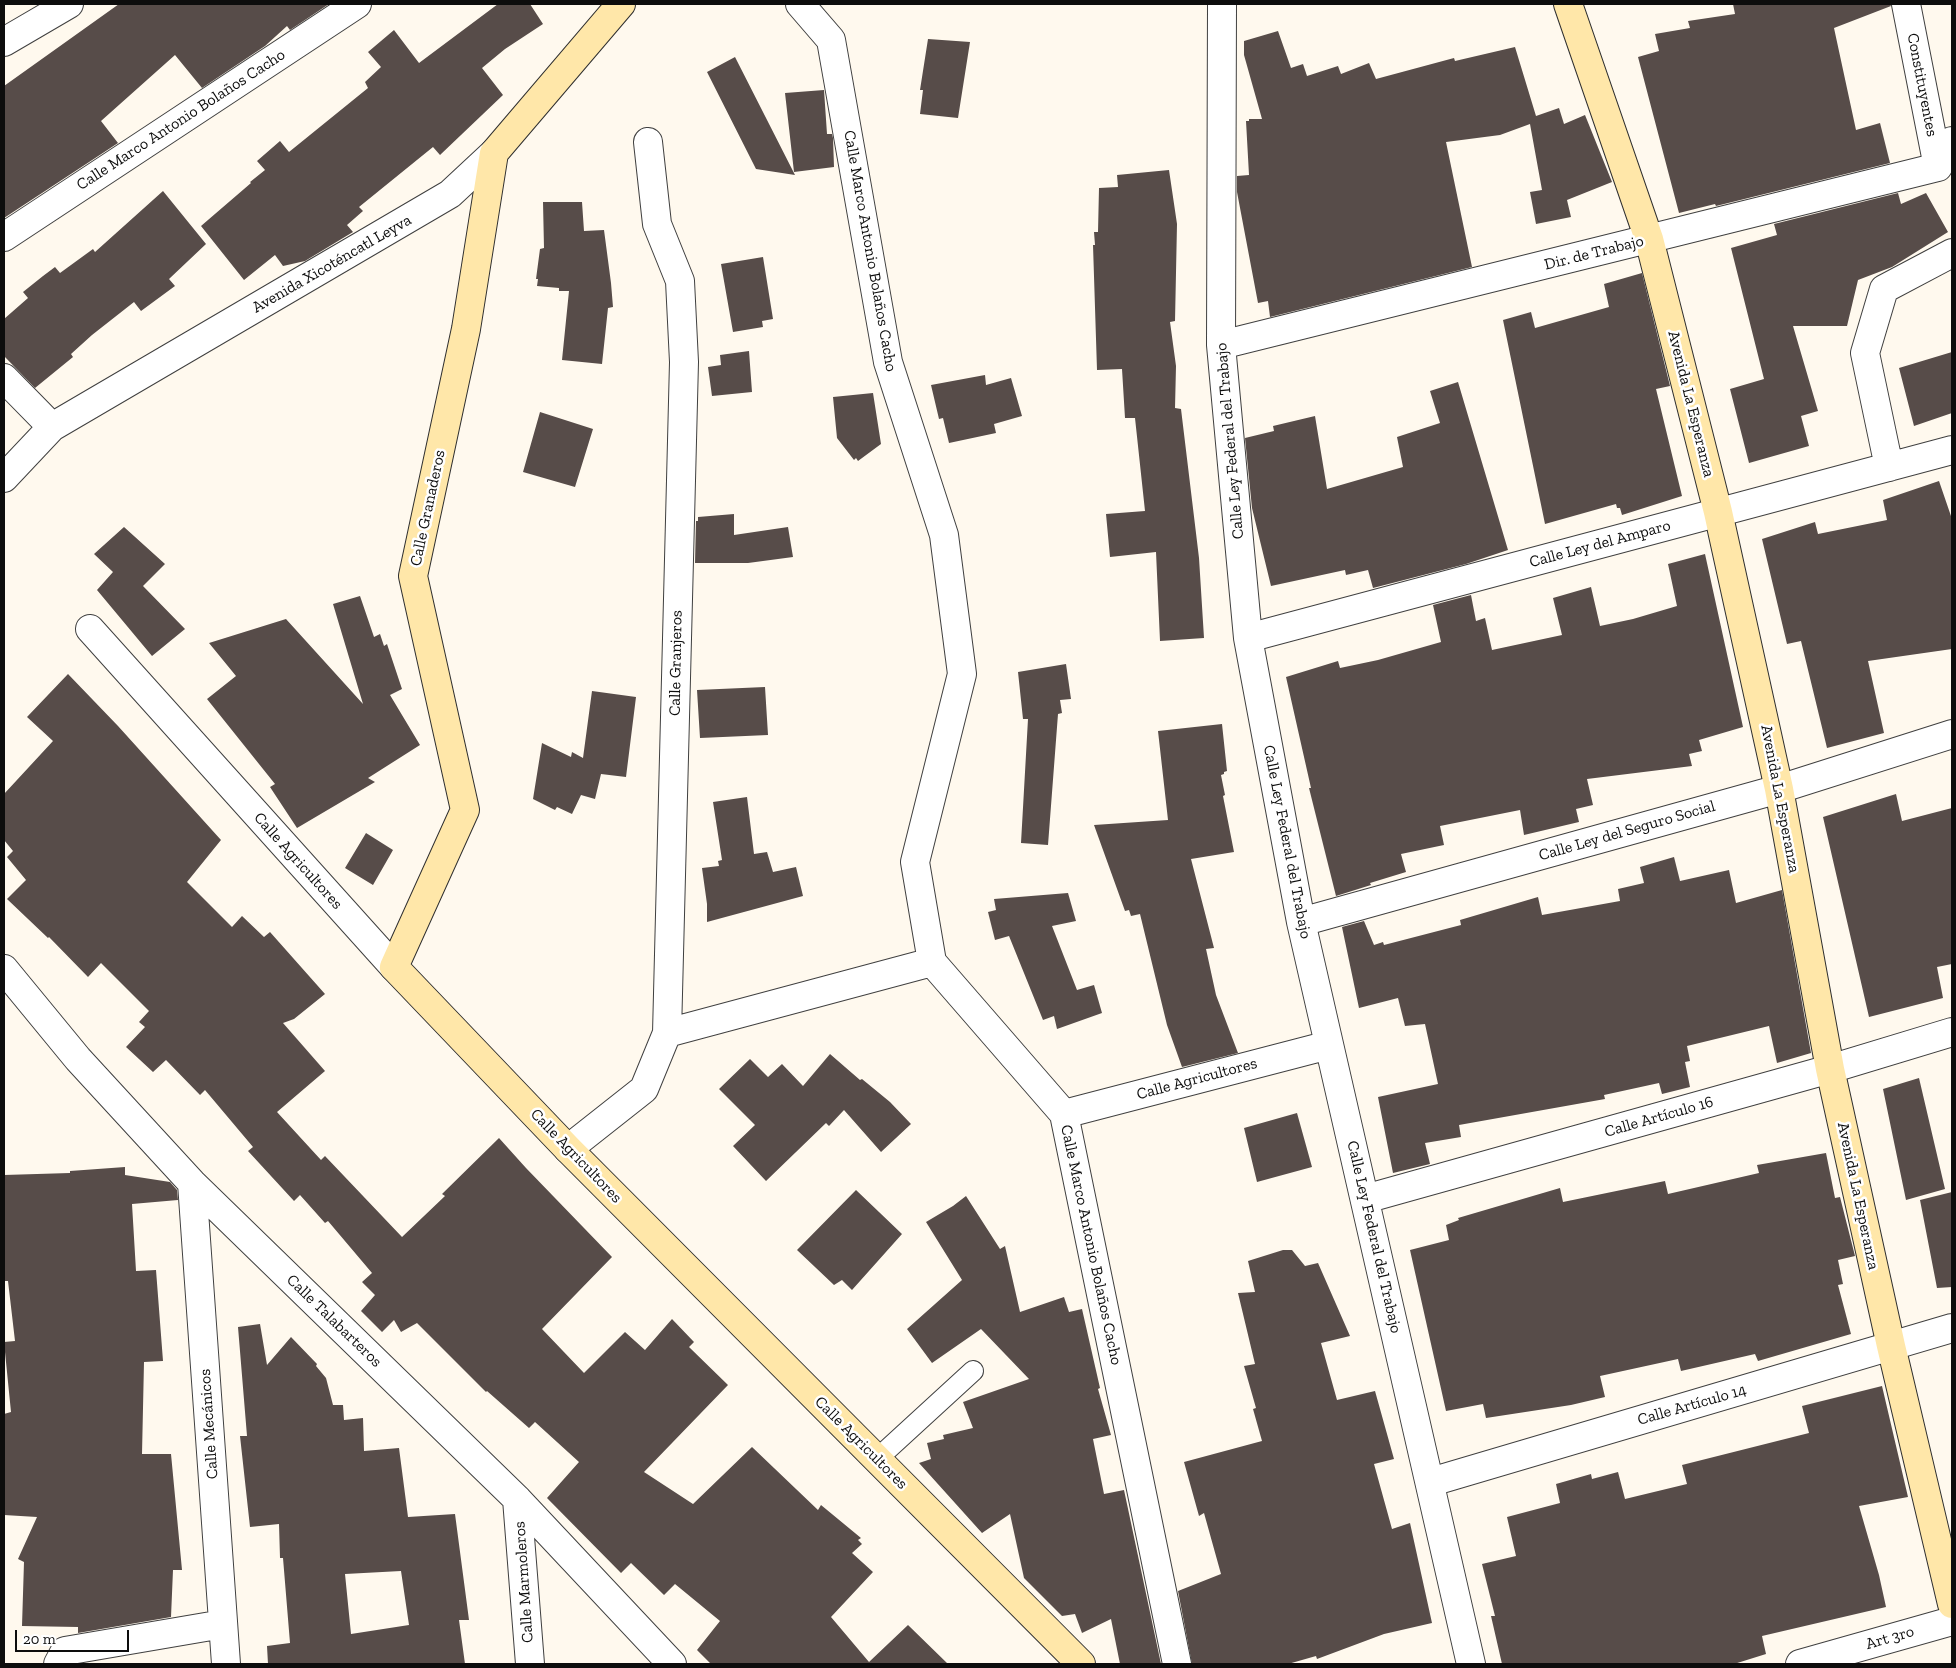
<!DOCTYPE html>
<meta charset="utf-8">
<style>
body{margin:0}
#map{position:relative;width:1956px;height:1668px;overflow:hidden;background:#fff9ee;font-family:"Zilla Slab",serif}
canvas{display:block}
.frame{position:absolute;inset:0;border:5px solid #0d0d0d;pointer-events:none}
.scale{position:absolute;left:15px;top:1630px;width:114px;height:22px;box-sizing:border-box;border:2px solid #0d0d0d;border-top:0;padding-left:6px;font-size:15px;line-height:18px;white-space:nowrap;color:#0d0d0d;-webkit-text-stroke:4px #fff;paint-order:stroke}
</style>
<div id="map">
<canvas width="1956" height="1668"></canvas>
<div class="frame"></div>
<div class="scale">20 m</div>
</div>
<script>
const g = document.querySelector('canvas').getContext('2d');
g.lineJoin = 'round';
function fill(path, color) {
  g.fillStyle = color;
  g.fill(path, 'evenodd');
}
function toPath(rows) {
  const path = new Path2D();
  for (const r of rows) {
    path.moveTo(r[0], r[1]);
    for (let i = 2; i < r.length; i += 2) path.lineTo(r[i], r[i + 1]);
  }
  return path;
}
function stroke(path, color, width, dash) {
  g.strokeStyle = color;
  g.lineWidth = width;
  g.lineCap = dash ? 'butt' : 'round';
  g.setLineDash(dash || []);
  g.stroke(path);
}
function label(font, color, halo, rows, align = 'center') {
  g.font = font + ' "Zilla Slab",serif';
  g.lineWidth = 5;
  g.setLineDash([]);
  g.textBaseline = 'middle';
  g.strokeStyle = halo;
  g.fillStyle = color;
  for (const [text, x, y, turn = 0] of rows) {
    g.save();
    g.translate(x, y);
    g.rotate((+turn || 0) * Math.PI / 180);
    g.textAlign = isNaN(turn) ? turn : align;
    if (halo) g.strokeText(text, 0, 0);
    g.fillText(text, 0, 0);
    g.restore();
  }
}
const building = toPath([
 [119,4,329,4,290,30,287,26,265,46,202,88,175,55,101,121,118,143,4,218,4,86],
 [498,4,530,4,543,24,505,49,482,68,503,95,440,155,433,147,359,207,363,211,347,225,353,232,305,261,283,266,275,255,244,280,201,226,251,183,250,182,265,170,257,161,280,141,289,152,368,88,365,82,381,67,368,52,394,30,419,63],
 [1733,4,1890,4,1891,6,1834,28,1856,130,1880,123,1890,163,1716,206,1715,204,1679,213,1638,57,1659,51,1655,34,1690,28,1688,21,1735,14],
 [1278,31,1291,68,1303,64,1307,76,1338,66,1341,74,1369,63,1376,79,1454,58,1455,61,1515,47,1536,116,1559,108,1564,124,1585,115,1612,182,1567,200,1571,217,1536,224,1530,192,1542,190,1530,124,1500,135,1446,142,1472,267,1270,317,1268,301,1258,303,1237,192,1237,176,1249,175,1246,121,1249,121,1249,119,1262,119,1244,55,1244,41],
 [928,39,970,42,958,118,920,114,923,90,920,90],
 [735,57,795,175,756,169,707,72],
 [824,90,827,134,832,134,833,138,834,167,794,172,785,93],
 [1169,170,1177,224,1175,321,1170,322,1176,366,1175,408,1181,409,1199,558,1204,638,1160,641,1156,552,1110,557,1106,514,1145,511,1135,418,1125,418,1122,369,1097,370,1093,245,1095,245,1094,232,1098,232,1099,188,1118,187,1117,175],
 [163,191,206,244,169,279,175,286,141,311,134,302,92,335,71,354,73,357,35,388,4,356,4,319,28,298,23,292,43,276,55,267,60,273,93,249,95,252],
 [1898,193,1901,204,1926,193,1948,232,1892,267,1858,280,1847,326,1793,326,1818,411,1801,416,1809,446,1749,463,1730,389,1764,379,1731,248,1777,235,1774,224],
 [543,202,582,202,584,231,604,230,611,283,613,307,608,308,602,364,562,360,569,291,559,291,559,288,537,286,538,279,536,279,540,249,544,248],
 [763,257,773,319,762,321,763,327,733,332,721,264],
 [1642,273,1670,386,1656,389,1682,496,1622,515,1620,508,1617,508,1616,504,1545,524,1503,320,1531,312,1535,328,1609,307,1604,284],
 [749,351,752,392,712,396,708,367,721,365,720,355],
 [1952,352,1952,413,1914,426,1899,368],
 [985,375,986,385,1011,378,1022,416,994,424,996,433,949,443,943,418,939,419,931,385],
 [1458,382,1508,550,1466,564,1373,588,1368,570,1346,575,1345,570,1271,586,1252,508,1245,438,1274,431,1273,426,1315,416,1327,489,1403,467,1397,437,1440,423,1430,391],
 [873,393,881,444,858,461,856,458,854,460,837,438,833,397],
 [540,412,593,429,575,487,523,472],
 [1939,481,1952,519,1952,649,1868,661,1884,733,1827,748,1801,641,1787,644,1762,539,1815,522,1818,534,1887,520,1883,500],
 [734,514,734,535,788,527,793,557,748,563,695,563,696,521,698,521,698,517],
 [124,527,165,564,143,586,185,629,152,656,97,590,113,572,94,554],
 [1705,554,1743,727,1699,740,1702,751,1689,754,1692,766,1587,779,1593,805,1576,809,1579,822,1524,835,1520,810,1440,826,1444,845,1401,854,1406,872,1370,883,1371,885,1336,896,1309,788,1311,788,1286,677,1338,661,1340,668,1378,660,1441,642,1433,605,1471,595,1476,621,1485,618,1492,650,1562,635,1553,598,1591,587,1600,626,1633,619,1677,606,1668,564],
 [360,596,374,637,380,634,384,646,387,644,402,689,390,695,420,745,368,778,375,782,297,828,270,787,275,784,207,699,236,676,209,643,286,619,363,704,333,604],
 [1066,664,1071,699,1060,700,1062,713,1058,714,1048,845,1021,843,1028,719,1023,719,1018,672],
 [68,674,118,726,221,840,187,882,232,927,242,916,264,937,270,932,325,994,294,1019,283,1023,325,1071,277,1112,321,1160,325,1156,402,1237,445,1196,442,1194,499,1138,526,1168,612,1257,542,1329,584,1373,625,1332,645,1350,672,1319,694,1342,689,1347,728,1385,644,1472,693,1504,752,1447,818,1510,821,1505,861,1538,858,1540,862,1544,852,1553,873,1572,831,1617,869,1662,908,1625,948,1664,711,1664,697,1650,720,1621,675,1584,664,1595,631,1563,621,1573,547,1498,579,1462,535,1422,529,1428,487,1391,486,1392,417,1323,401,1332,394,1320,382,1332,361,1311,375,1295,362,1282,372,1273,328,1221,325,1223,300,1195,294,1201,248,1151,253,1147,205,1090,200,1095,166,1060,153,1072,126,1047,145,1027,139,1022,149,1011,101,963,88,977,49,937,48,938,7,899,26,880,7,857,13,851,4,840,4,794,53,741,27,717],
 [765,687,768,735,700,738,697,690],
 [592,691,636,697,626,777,601,774,595,799,581,795,572,814,557,807,555,810,533,799,542,743,571,757,572,752,583,758],
 [1222,724,1227,771,1224,772,1224,774,1221,775,1225,795,1223,796,1234,852,1191,859,1214,948,1206,949,1216,995,1238,1053,1182,1067,1167,1025,1140,914,1131,916,1129,910,1125,911,1094,825,1168,820,1158,731],
 [1896,794,1902,821,1952,808,1952,964,1937,967,1943,998,1869,1017,1823,817],
 [747,797,754,854,767,852,773,872,796,867,803,896,707,922,707,904,702,868,719,866,718,861,722,860,713,802],
 [366,833,393,850,373,885,345,868],
 [1674,857,1680,881,1729,870,1736,903,1782,890,1811,1053,1777,1063,1769,1026,1687,1046,1690,1061,1685,1062,1690,1087,1662,1094,1659,1083,1604,1095,1605,1099,1459,1125,1461,1137,1425,1143,1430,1164,1393,1173,1378,1097,1438,1084,1425,1024,1405,1026,1398,998,1359,1008,1342,927,1364,921,1374,945,1383,942,1384,945,1461,925,1460,920,1538,897,1542,915,1620,901,1618,889,1644,883,1640,867],
 [1068,893,1076,921,1052,926,1077,990,1094,985,1102,1013,1057,1029,1054,1016,1043,1020,1009,936,995,940,988,912,996,910,994,899],
 [830,1054,860,1080,862,1079,890,1102,911,1124,881,1152,844,1110,829,1126,826,1123,766,1181,733,1146,755,1125,719,1089,750,1059,768,1077,782,1064,803,1086],
 [1919,1078,1945,1189,1906,1200,1883,1089],
 [1297,1113,1312,1167,1257,1182,1244,1128],
 [1826,1153,1835,1198,1840,1197,1855,1256,1838,1260,1843,1284,1838,1285,1851,1334,1758,1361,1755,1354,1681,1371,1678,1359,1600,1376,1605,1397,1571,1405,1486,1418,1483,1404,1446,1411,1410,1250,1449,1240,1446,1225,1459,1220,1458,1218,1560,1188,1563,1202,1665,1181,1668,1194,1759,1173,1757,1165],
 [125,1167,125,1175,170,1182,177,1190,178,1200,132,1204,136,1271,156,1270,163,1361,144,1362,142,1454,171,1454,182,1570,173,1570,171,1617,78,1633,78,1627,22,1626,24,1562,18,1559,37,1517,4,1515,4,1414,11,1412,4,1342,15,1341,8,1281,4,1281,4,1175,70,1173,70,1171],
 [856,1190,902,1234,852,1290,842,1280,834,1285,797,1250],
 [1952,1192,1952,1287,1937,1288,1920,1200],
 [966,1196,1000,1249,1005,1246,1020,1312,1064,1297,1069,1312,1082,1309,1100,1388,1098,1389,1111,1435,1093,1439,1104,1494,1124,1490,1161,1664,1120,1664,1111,1619,1082,1633,1075,1614,1062,1616,1024,1578,1010,1514,982,1533,919,1463,931,1459,927,1443,944,1439,943,1435,973,1428,963,1402,1029,1379,981,1329,932,1363,907,1329,962,1280,926,1222,953,1206],
 [1283,1250,1292,1250,1305,1266,1318,1263,1350,1336,1321,1343,1337,1400,1375,1391,1394,1459,1374,1464,1392,1529,1410,1523,1432,1623,1384,1634,1317,1659,1316,1656,1288,1664,1192,1664,1178,1591,1221,1574,1204,1513,1199,1516,1184,1462,1262,1441,1253,1409,1256,1408,1244,1366,1255,1364,1238,1293,1255,1292,1248,1261],
 [260,1324,267,1365,291,1337,317,1364,316,1366,326,1378,333,1405,343,1405,344,1420,363,1418,364,1451,399,1448,408,1517,455,1514,469,1620,459,1620,465,1664,268,1664,267,1646,290,1643,283,1558,280,1558,279,1524,250,1527,240,1436,247,1436,238,1327],
 [401,1571,409,1625,351,1634,345,1574],
 [1882,1386,1908,1497,1859,1506,1879,1575,1886,1607,1762,1636,1766,1654,1734,1664,1502,1664,1491,1616,1495,1616,1482,1564,1516,1556,1507,1517,1560,1503,1556,1484,1591,1474,1592,1479,1618,1472,1625,1499,1687,1484,1682,1465,1809,1433,1802,1406]
]);
const lane = toPath([
 [877,1459,973,1371]
]);
const street = toPath([
 [800,4,831,40,888,362,944,535,962,674,915,862,932,962,1064,1114,1177,1664],
 [1222,4,1221,345,1248,638,1301,922,1471,1664],
 [1906,4,1938,167],
 [4,42,69,4],
 [4,237,357,4],
 [1221,345,1938,167,1952,141],
 [4,378,52,427],
 [1889,467,1865,353,1884,289,1952,253],
 [4,478,52,427,450,194,494,153],
 [90,629,394,967],
 [1248,638,1952,450],
 [1301,922,1779,789,1952,734],
 [4,969,78,1059,192,1183,517,1499,672,1664],
 [667,1033,932,962],
 [1064,1114,1329,1045],
 [568,1149,644,1089,667,1033,684,362,680,281,657,224,648,142],
 [192,1183,226,1664],
 [1365,1199,1830,1069,1952,1032],
 [1431,1482,1952,1328],
 [517,1499,530,1664],
 [58,1664,65,1651,223,1624],
 [1800,1664,1952,1621]
]);
const secondary = toPath([
 [621,4,494,153,466,329,413,576,465,810,394,967,568,1149,1081,1664],
 [1568,4,1649,239,1718,512,1779,789,1830,1069,1891,1346,1952,1604]
]);
const streetNames = [
 ["Constituyentes",1922,85,79],
 ["Calle Marco Antonio Bolaños Cacho",181,120,-33],
 ["Calle Marco Antonio Bolaños Cacho",870,251,80],
 ["Dir. de Trabajo",1594,253,-14],
 ["Avenida Xicoténcatl Leyva",332,264,-30],
 ["Avenida La Esperanza",1691,404,76],
 ["Calle Ley Federal del Trabajo",1230,441,-95],
 ["Calle Granaderos",428,508,-78],
 ["Calle Ley del Amparo",1600,544,-15],
 ["Calle Granjeros",676,663,-89],
 ["Avenida La Esperanza",1780,799,79],
 ["Calle Ley del Seguro Social",1627,831,-16],
 ["Calle Ley Federal del Trabajo",1287,842,79],
 ["Calle Agricultores",298,861,48],
 ["Calle Agricultores",1197,1079,-15],
 ["Calle Artículo 16",1659,1117,-16],
 ["Calle Agricultores",576,1156,46],
 ["Avenida La Esperanza",1858,1196,78],
 ["Calle Ley Federal del Trabajo",1374,1237,77],
 ["Calle Marco Antonio Bolaños Cacho",1091,1245,78],
 ["Calle Talabarteros",334,1321,44],
 ["Calle Artículo 14",1692,1405,-16],
 ["Calle Mecánicos",209,1424,-94],
 ["Calle Agricultores",861,1443,45],
 ["Calle Marmoleros",524,1582,-94],
 ["Art 3ro",1890,1638,-16]
];
fill(building, '#574c49');
stroke(lane, '#404040', 22);
stroke(street, '#404040', 30);
stroke(secondary, '#2f2f2f', 30);
stroke(lane, '#fff', 20);
stroke(street, '#fff', 28);
stroke(secondary, '#ffe7a9', 28);
label('16px', '#0d0d0d', '#fff', streetNames);
</script>
